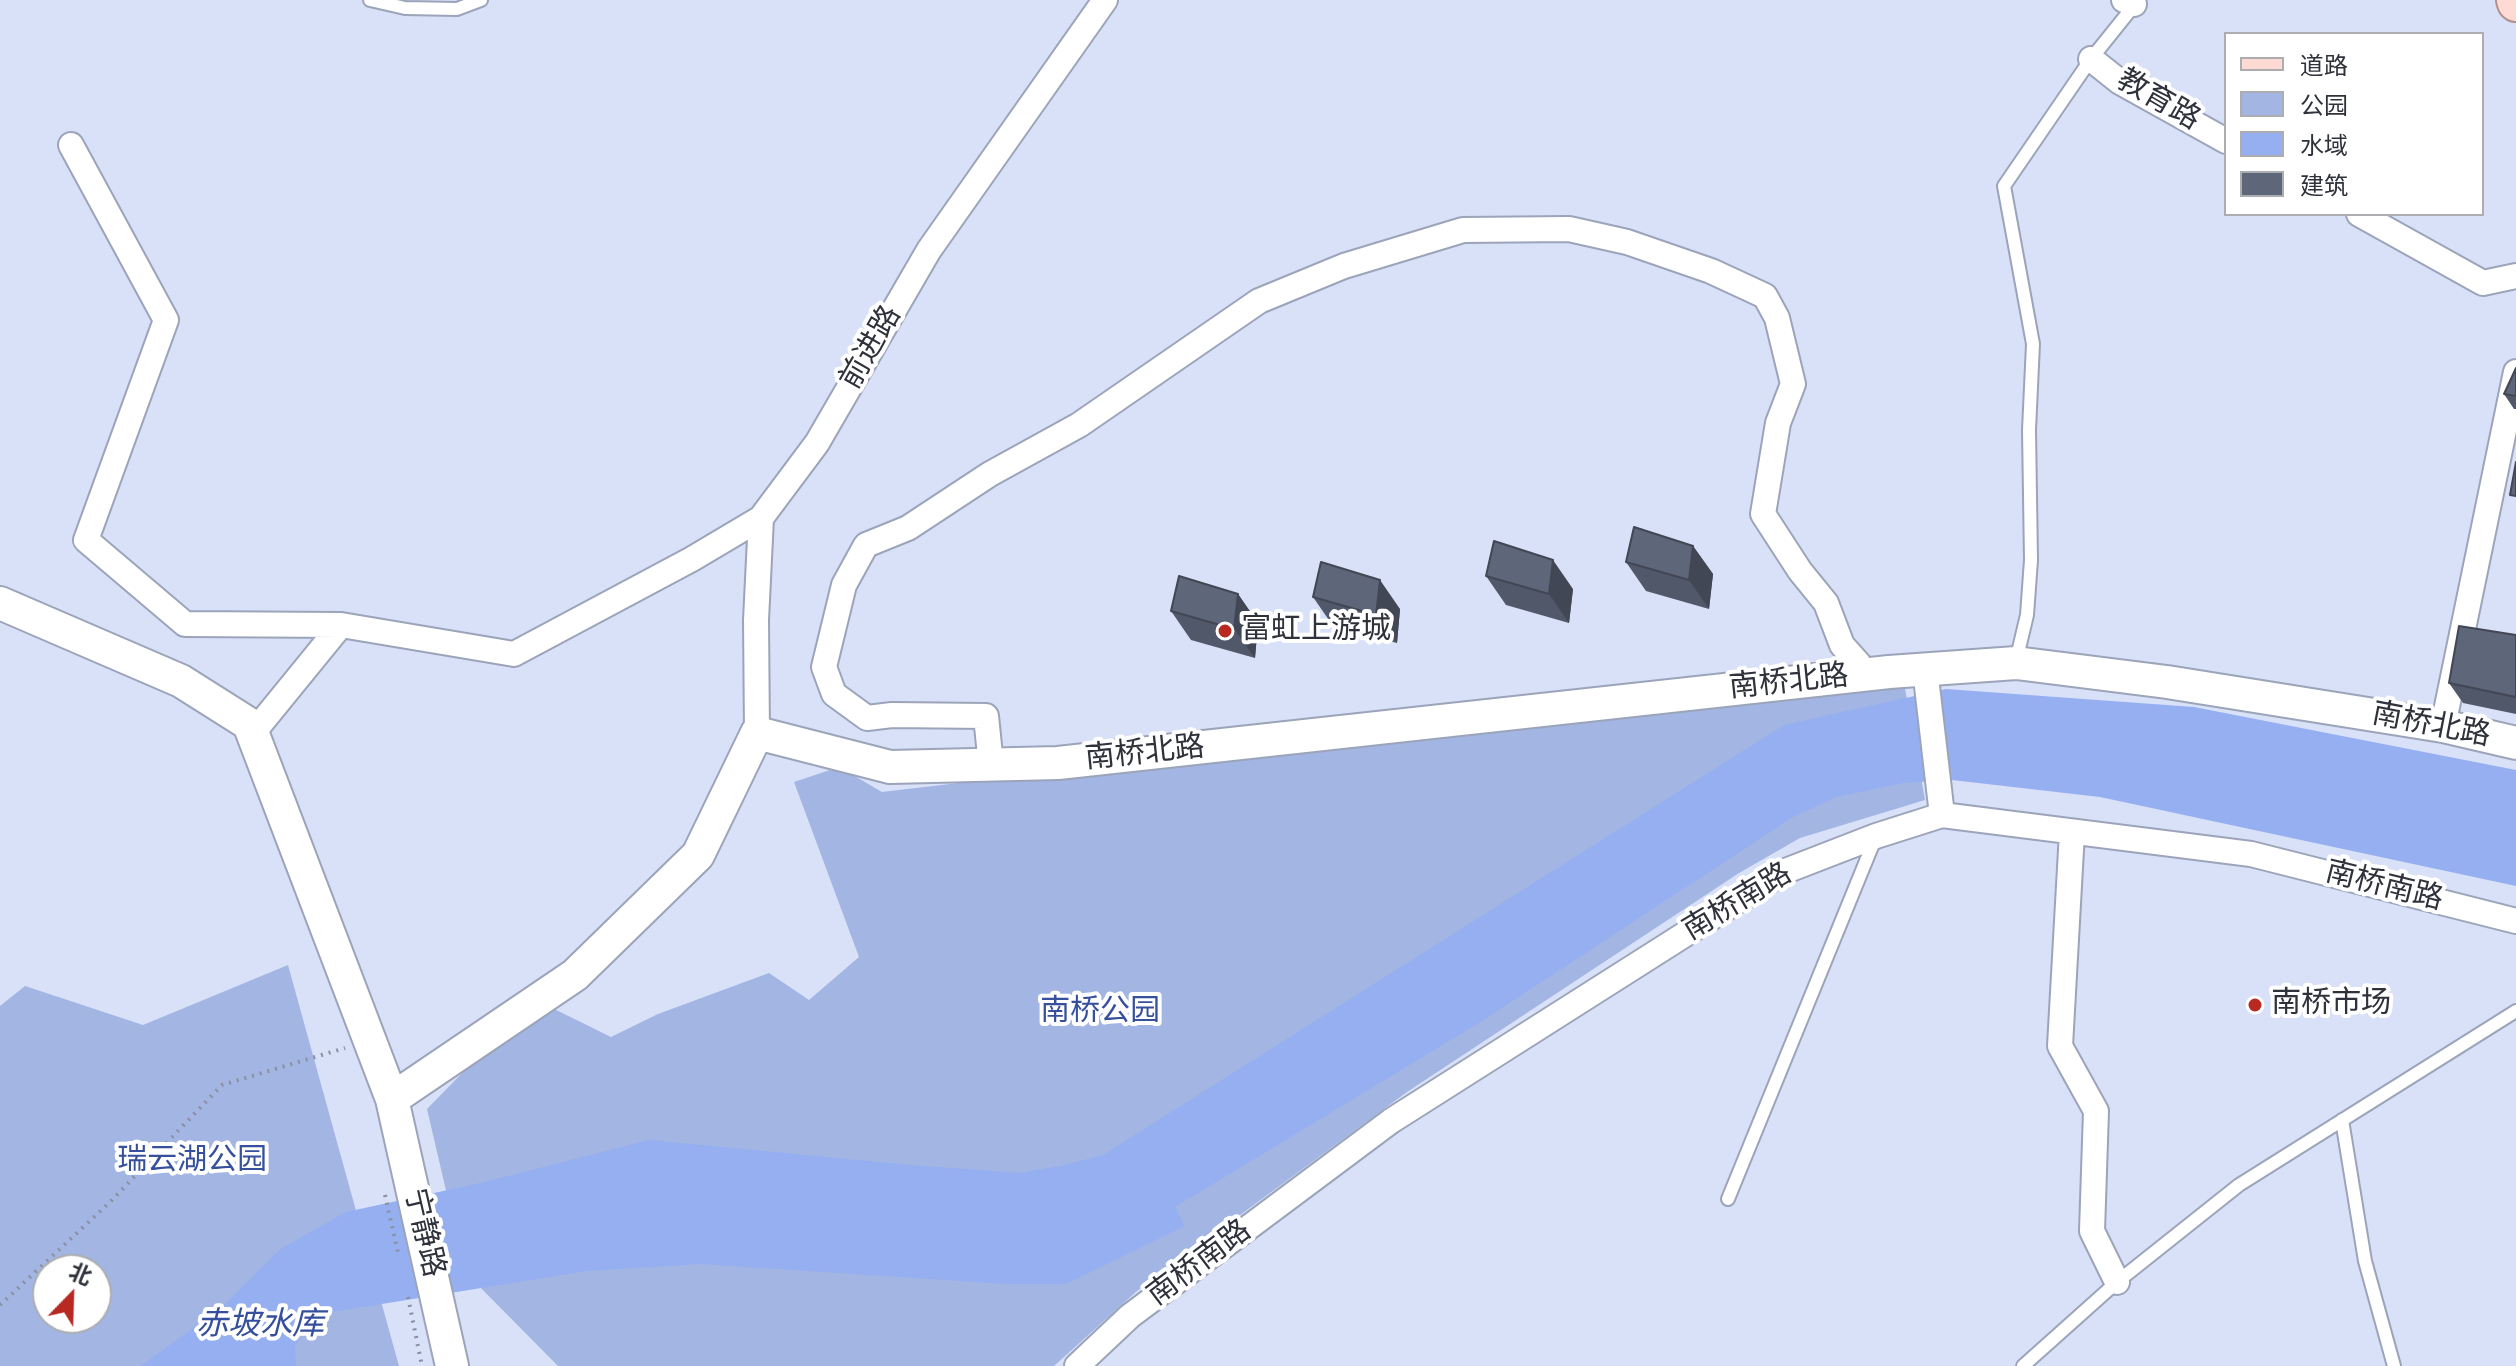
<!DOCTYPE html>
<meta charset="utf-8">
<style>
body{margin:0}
#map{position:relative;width:2516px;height:1366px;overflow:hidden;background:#d8e1f8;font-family:"Titillium Web","Noto Sans SC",sans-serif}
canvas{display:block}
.legend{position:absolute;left:2224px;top:32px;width:260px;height:184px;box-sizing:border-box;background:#fff;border:2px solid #acadb1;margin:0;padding:10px 14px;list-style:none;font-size:24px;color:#2f323b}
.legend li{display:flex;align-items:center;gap:16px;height:40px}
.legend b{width:40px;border:2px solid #acadb1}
.north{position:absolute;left:32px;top:1254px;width:80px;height:80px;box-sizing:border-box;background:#fff;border:2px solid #acadb1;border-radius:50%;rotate:23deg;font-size:22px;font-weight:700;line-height:32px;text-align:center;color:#2f323b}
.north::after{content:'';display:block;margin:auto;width:28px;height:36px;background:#b82922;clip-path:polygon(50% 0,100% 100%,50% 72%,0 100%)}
</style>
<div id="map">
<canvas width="2516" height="1366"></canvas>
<ul class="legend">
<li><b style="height:10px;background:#fddad4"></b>道路</li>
<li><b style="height:22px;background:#a2b5e3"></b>公园</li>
<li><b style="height:22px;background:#95aff1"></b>水域</li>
<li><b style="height:22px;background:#5e667a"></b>建筑</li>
</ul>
<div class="north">北</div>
</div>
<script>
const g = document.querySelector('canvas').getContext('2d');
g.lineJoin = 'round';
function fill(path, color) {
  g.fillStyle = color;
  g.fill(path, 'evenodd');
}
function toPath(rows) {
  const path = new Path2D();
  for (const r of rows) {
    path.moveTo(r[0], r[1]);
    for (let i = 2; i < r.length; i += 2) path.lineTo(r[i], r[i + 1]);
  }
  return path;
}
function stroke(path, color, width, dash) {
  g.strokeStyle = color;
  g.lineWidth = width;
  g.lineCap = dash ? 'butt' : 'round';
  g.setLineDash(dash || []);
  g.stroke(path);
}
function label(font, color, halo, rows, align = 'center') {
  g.font = font + ' "Titillium Web","Noto Sans SC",sans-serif';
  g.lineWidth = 8;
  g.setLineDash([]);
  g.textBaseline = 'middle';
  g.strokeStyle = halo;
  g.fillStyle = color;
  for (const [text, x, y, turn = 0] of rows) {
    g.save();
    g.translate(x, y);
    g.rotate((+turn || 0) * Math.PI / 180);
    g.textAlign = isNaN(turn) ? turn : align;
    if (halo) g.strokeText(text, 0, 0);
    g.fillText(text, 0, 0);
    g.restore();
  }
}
const green = toPath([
 [1902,672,1925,800,1800,838,1739,873,1407,1092,1137,1291,1054,1366,558,1366,465,1272,427,1109,471,1064,542,1003,611,1037,658,1014,769,973,809,1000,859,957,794,782,839,767,882,792],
 [288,965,399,1366,0,1366,0,1006,25,986,143,1025],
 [48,1270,96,1270,96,1318,48,1318]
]);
const water = toPath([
 [1946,689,2194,707,2516,770,2516,886,2100,797,1952,780,1903,783,1836,797,1793,817,1482,1021,1175,1207,1185,1226,1066,1284,1006,1284,701,1264,587,1271,307,1316,295,1348,296,1366,141,1366,223,1306,282,1248,346,1212,485,1182,649,1140,910,1165,1020,1173,1065,1165,1103,1155,1784,725]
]);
const path = toPath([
 [385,1195,399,1257],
 [408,1297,422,1366],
 [0,1305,110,1202,222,1085,345,1048]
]);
const lane = toPath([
 [370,0,405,8,457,9,481,0],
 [2016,661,2027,615,2031,560,2029,430,2033,344,2004,186,2091,59,2136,3],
 [2342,1120,2365,1261,2394,1366],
 [1728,1199,1875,839],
 [2023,1366,2117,1282,2239,1185,2516,1011]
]);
const street = toPath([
 [2124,0,2134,4],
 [2091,59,2120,82,2226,141],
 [71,145,166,320,86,540,185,624,341,625,253,733],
 [2359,214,2483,283,2516,276],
 [341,625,514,654,692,559,761,518],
 [1925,669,1942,815],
 [2443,726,2516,372],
 [757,733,756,620,761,518,817,443,929,250,1105,0],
 [991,765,986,716,892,715,867,718,834,694,824,667,844,585,866,545,908,528,990,474,1079,425,1259,301,1344,266,1463,230,1569,229,1627,242,1711,271,1765,296,1777,318,1793,384,1778,423,1763,514,1800,571,1826,603,1842,645,1859,664],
 [2072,832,2060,1046,2096,1111,2092,1231,2117,1282],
 [1077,1366,1130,1316,1391,1121,1783,872,1876,836,1942,815,2251,854,2516,921]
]);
const secondary = toPath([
 [0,603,181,681,249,724,392,1099,575,975,698,855,757,733,890,767,1058,763,1889,672,2016,663,2167,682,2443,726,2516,743],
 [392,1099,452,1366]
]);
const primary = toPath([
 [2515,0,2516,3]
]);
const wall = toPath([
 [2516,368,2516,409,2514,409,2504,394],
 [1693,546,1713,574,1709,609,1646,591,1626,562],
 [1486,576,1573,589,1569,623,1506,605],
 [1238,594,1258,623,1255,658,1191,640,1171,611],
 [1313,597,1400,609,1397,643,1333,626],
 [2516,635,2516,714,2463,703,2449,683]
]);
const shadedWall = toPath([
 [1693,546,1713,574,1709,609,1689,580],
 [1553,560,1573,589,1569,623,1549,594],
 [1380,580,1400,609,1397,643,1376,615],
 [1238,594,1258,623,1255,658,1234,629]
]);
const building = toPath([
 [2516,368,2516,396,2504,394,2516,368],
 [2516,462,2516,496,2510,495,2516,462],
 [1634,527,1693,546,1689,580,1626,562,1634,527],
 [1494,541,1553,560,1549,594,1486,576,1494,541],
 [1321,562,1380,580,1376,615,1313,597,1321,562],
 [1179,576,1238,594,1234,629,1171,611,1179,576],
 [2459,626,2516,635,2516,697,2449,683,2459,626]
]);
const markers = [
 [1225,631,8,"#b82922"],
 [2255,1005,8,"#b82922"]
];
const streetNames = [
 ["教育路",2158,101,30],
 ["前进路",872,348,-60],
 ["南桥北路",1789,683,-6],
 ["南桥北路",2431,726,11],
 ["南桥北路",1145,754,-6],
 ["南桥南路",2384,887,14],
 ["南桥南路",1738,903,-31],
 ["宁静路",423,1233,77],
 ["南桥南路",1200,1264,-37]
];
const poiNames = [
 ["富虹上游城",1241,631],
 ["南桥市场",2271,1005]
];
const parkNames = [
 ["南桥公园",1100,1013],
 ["瑞云湖公园",192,1162]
];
const waterNames = [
 ["赤坡水库",260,1326]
];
fill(green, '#a2b5e3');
fill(water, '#95aff1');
stroke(lane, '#9ba4b9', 16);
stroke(street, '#9ba4b9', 28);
stroke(secondary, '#9ba4b9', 36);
stroke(primary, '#b48f8c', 40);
stroke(path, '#8a90a1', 4, [2, 6]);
stroke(lane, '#fff', 12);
stroke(street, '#fff', 24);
stroke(secondary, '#fff', 32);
stroke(primary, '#fddad4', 36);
fill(wall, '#515869');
fill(shadedWall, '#424755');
fill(building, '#5e667a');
stroke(building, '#424755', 2);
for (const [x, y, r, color] of markers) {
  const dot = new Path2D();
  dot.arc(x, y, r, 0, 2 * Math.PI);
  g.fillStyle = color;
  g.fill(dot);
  stroke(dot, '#fff', 3);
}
label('30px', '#2f323b', '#fff', streetNames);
label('30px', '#2f323b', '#fff', poiNames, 'left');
label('30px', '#37509e', '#fff', parkNames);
label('italic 32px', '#364f9d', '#fff', waterNames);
</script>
